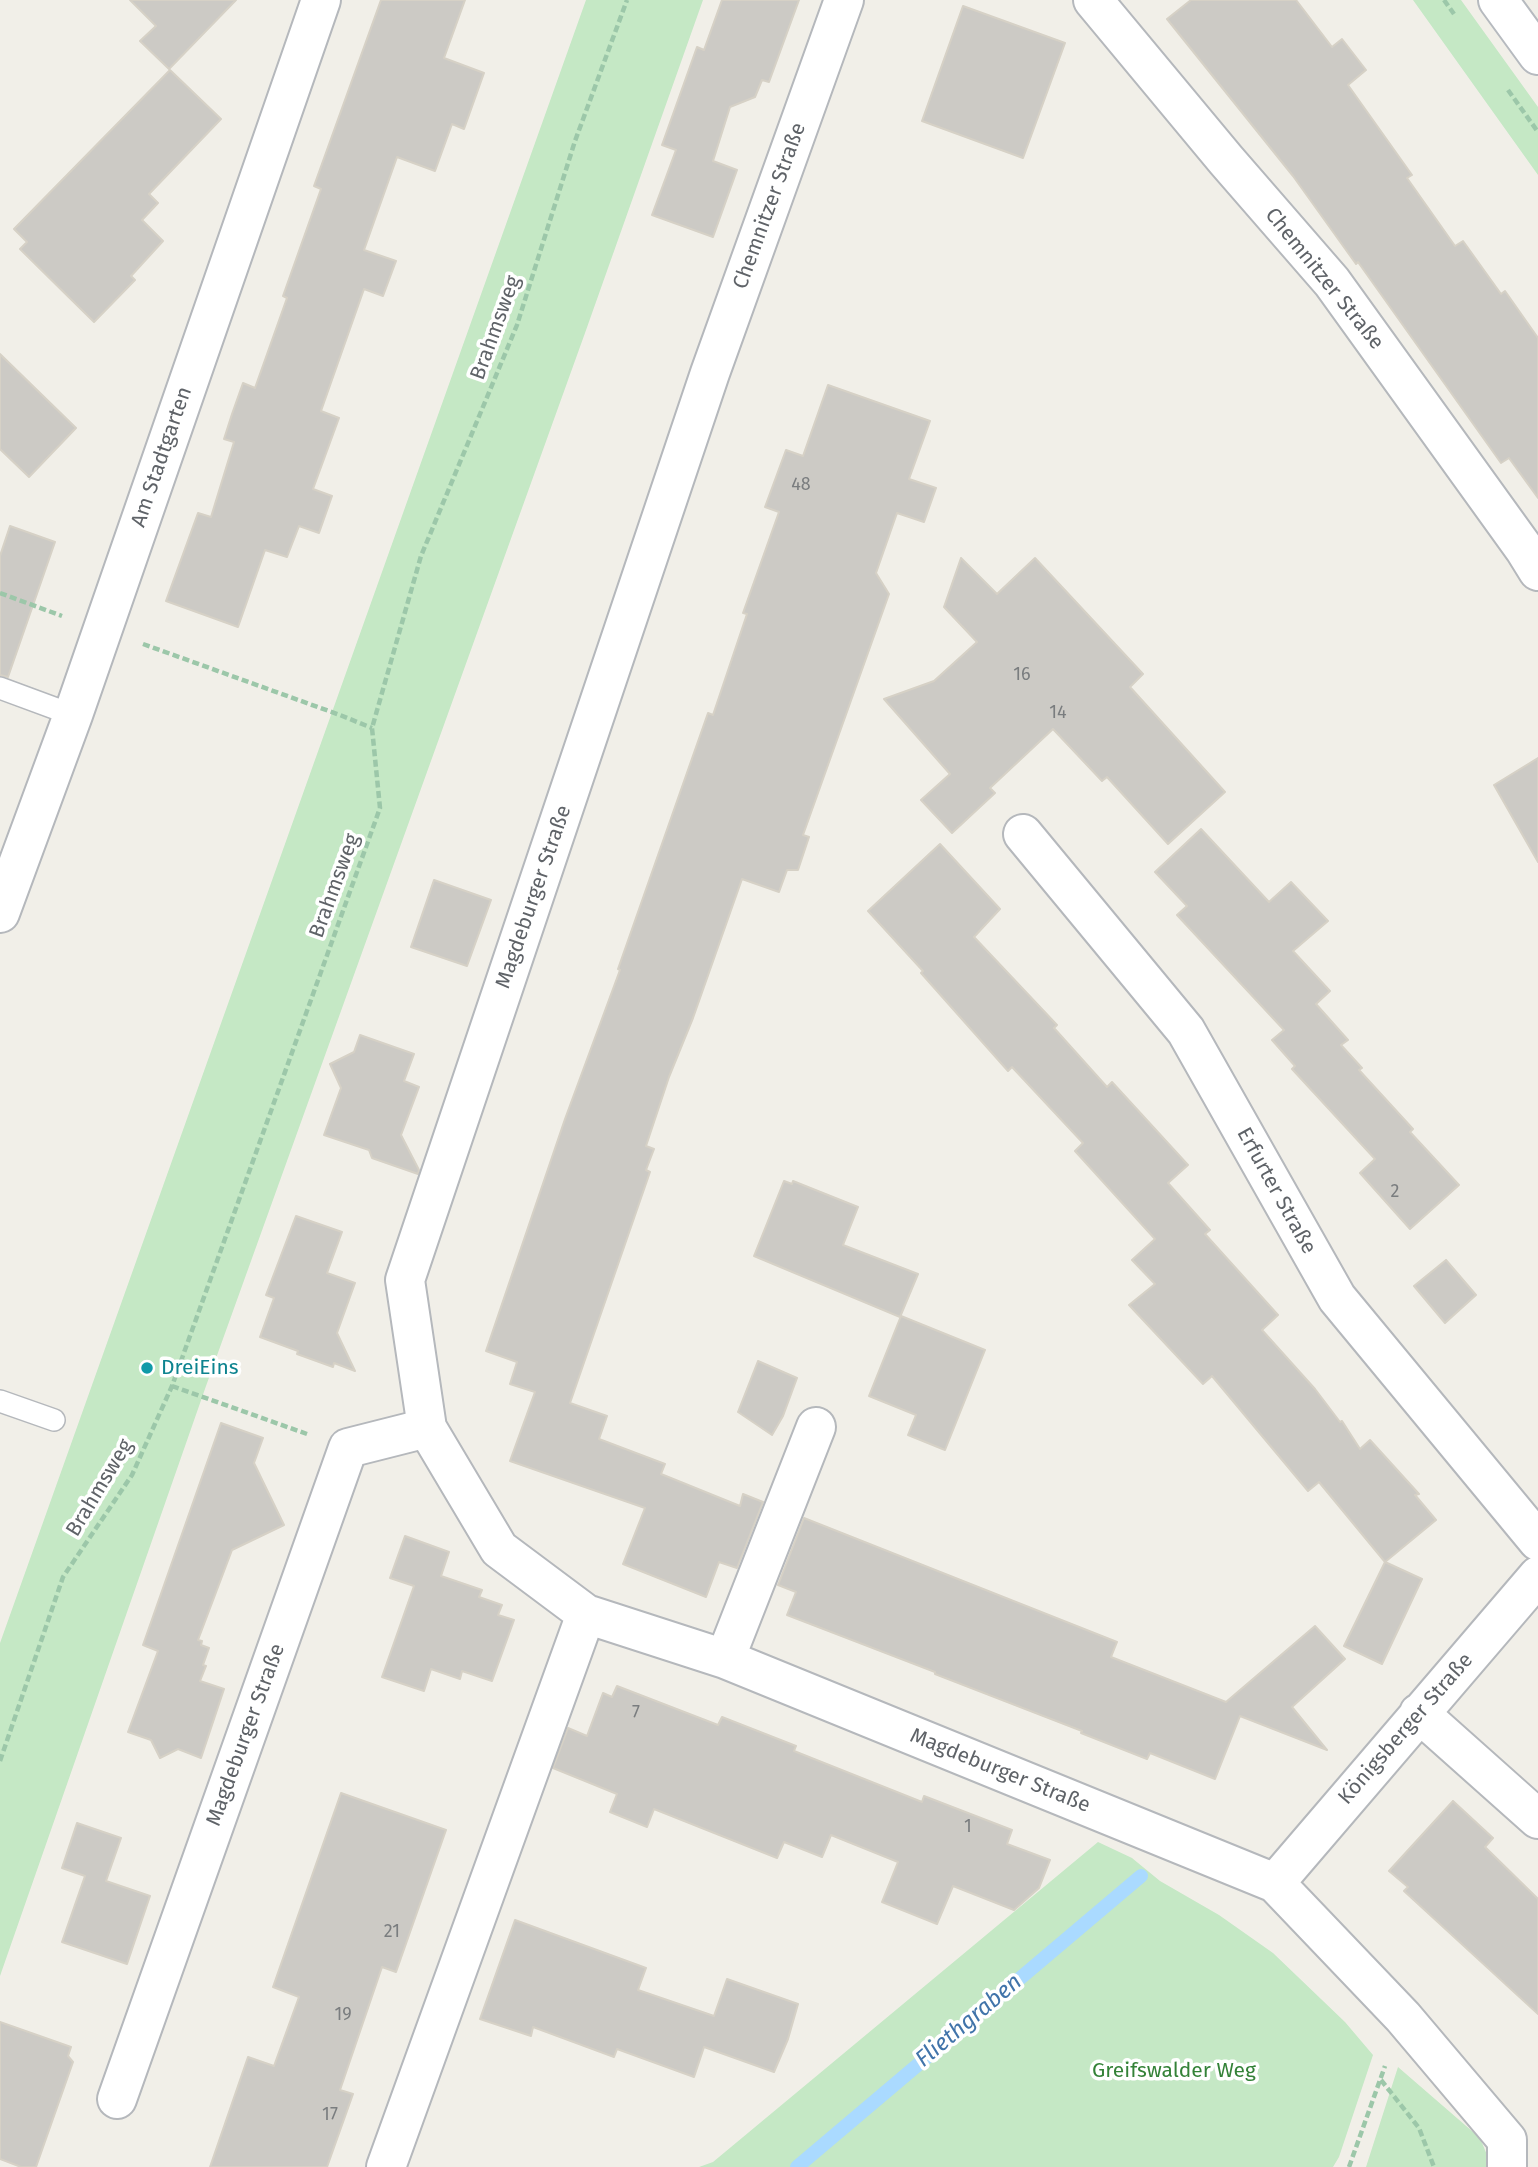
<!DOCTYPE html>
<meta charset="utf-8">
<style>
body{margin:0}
canvas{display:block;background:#f1efe8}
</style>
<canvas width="1538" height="2167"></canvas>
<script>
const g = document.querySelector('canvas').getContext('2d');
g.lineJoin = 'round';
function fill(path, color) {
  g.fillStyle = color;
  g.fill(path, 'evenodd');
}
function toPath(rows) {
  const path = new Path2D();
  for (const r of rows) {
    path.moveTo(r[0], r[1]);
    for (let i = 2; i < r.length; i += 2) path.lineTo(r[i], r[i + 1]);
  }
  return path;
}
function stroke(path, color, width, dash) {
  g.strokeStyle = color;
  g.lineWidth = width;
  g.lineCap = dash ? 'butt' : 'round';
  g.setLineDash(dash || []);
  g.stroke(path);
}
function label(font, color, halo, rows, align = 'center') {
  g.font = font + ' "Fira Sans",sans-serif';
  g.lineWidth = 7;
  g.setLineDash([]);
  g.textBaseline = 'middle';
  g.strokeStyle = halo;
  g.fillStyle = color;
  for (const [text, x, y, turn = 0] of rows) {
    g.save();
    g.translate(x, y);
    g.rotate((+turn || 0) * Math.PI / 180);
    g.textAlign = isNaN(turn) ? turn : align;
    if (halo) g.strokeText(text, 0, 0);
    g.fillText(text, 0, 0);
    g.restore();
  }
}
const green = toPath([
 [586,0,703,0,585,333,206,1386,0,1976,0,1643],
 [1413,0,1461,0,1538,107,1538,175],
 [1098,1842,1132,1858,1160,1881,1219,1915,1273,1953,1345,2022,1373,2055,1339,2157,1333,2167,699,2167,713,2162],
 [1398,2067,1480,2138,1492,2167,1366,2167]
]);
const stream = toPath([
 [797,2167,1141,1876]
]);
const building = toPath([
 [130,0,236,0,169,69,140,41,156,26,130,0],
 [381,0,465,0,444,58,484,73,464,129,452,124,435,171,397,157,364,250,396,261,383,296,364,289,321,411,339,418,313,489,332,496,319,533,299,526,287,557,265,550,238,627,166,601,198,513,211,517,234,442,224,439,232,414,243,383,255,388,287,298,283,296,321,189,314,186,381,0],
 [722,0,799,0,769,82,762,80,755,97,730,107,713,161,737,170,713,237,652,215,676,150,662,145,697,47,704,50,722,0],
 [1191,0,1296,0,1332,47,1342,39,1366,70,1348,85,1412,175,1407,178,1455,246,1463,241,1501,294,1505,291,1538,338,1538,498,1509,458,1501,463,1358,262,1356,264,1293,176,1167,19,1191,0],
 [963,6,1065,43,1023,158,922,121,963,6],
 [170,70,221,119,149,194,158,203,142,220,163,241,131,276,135,280,94,322,20,249,27,242,14,229,170,70],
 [0,354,76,428,29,477,0,449,0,354],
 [828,385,930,421,909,479,936,488,924,522,897,513,876,573,889,594,803,835,809,837,798,870,787,870,779,892,742,879,693,1018,669,1077,646,1146,654,1149,646,1170,650,1172,570,1403,607,1416,599,1439,665,1464,661,1474,740,1506,743,1494,763,1502,737,1568,719,1562,706,1597,623,1564,645,1508,510,1461,535,1392,510,1384,517,1362,486,1351,565,1119,620,970,618,969,708,713,713,715,747,614,743,613,779,512,765,507,786,450,803,456,828,385],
 [10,526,55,542,8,677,0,675,0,556,10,526],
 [961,558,997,594,1035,558,1143,674,1130,687,1225,792,1168,844,1107,777,1102,781,1053,729,990,788,995,793,952,833,921,800,950,774,884,699,934,681,977,642,944,607,961,558],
 [1538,758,1538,862,1494,785,1538,758],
 [1201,829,1269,902,1291,882,1328,921,1293,951,1330,991,1316,1004,1348,1040,1341,1045,1362,1068,1359,1070,1413,1129,1410,1132,1459,1185,1410,1229,1360,1173,1375,1159,1292,1069,1295,1066,1272,1040,1284,1030,1177,915,1187,906,1155,872,1201,829],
 [940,844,1000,909,974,937,1057,1025,1054,1028,1107,1087,1112,1082,1188,1165,1168,1183,1210,1230,1205,1234,1278,1315,1262,1330,1315,1389,1340,1422,1342,1421,1360,1449,1370,1440,1419,1494,1415,1495,1436,1520,1385,1562,1422,1579,1382,1664,1344,1646,1385,1562,1319,1482,1308,1491,1212,1376,1203,1384,1129,1305,1155,1284,1132,1260,1155,1239,1075,1151,1083,1143,1012,1067,1008,1071,921,973,923,971,868,911,940,844],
 [434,880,491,900,467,966,411,947,434,880],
 [360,1035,414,1054,404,1081,419,1087,401,1135,419,1170,418,1174,372,1158,369,1150,324,1135,341,1088,330,1064,354,1052,360,1035],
 [784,1181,792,1184,793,1181,858,1207,843,1245,918,1274,900,1317,754,1256,784,1181],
 [296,1216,342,1232,327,1273,355,1283,337,1333,355,1371,334,1363,333,1367,297,1354,298,1351,260,1337,274,1298,266,1295,296,1216],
 [1446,1260,1476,1295,1445,1323,1414,1286,1446,1260],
 [901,1316,985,1350,945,1450,908,1435,916,1415,869,1396,901,1316],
 [758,1361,797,1378,783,1416,772,1435,738,1412,758,1361],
 [221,1423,263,1438,254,1463,284,1525,232,1550,198,1640,202,1641,201,1645,209,1648,203,1665,206,1666,200,1681,224,1689,201,1758,178,1749,160,1758,151,1740,128,1732,158,1651,143,1645,221,1423],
 [804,1518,1117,1642,1111,1657,1226,1702,1315,1626,1345,1659,1292,1707,1327,1750,1240,1716,1215,1779,1150,1753,1147,1759,1081,1733,1082,1731,935,1674,935,1672,787,1615,796,1592,778,1585,804,1518],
 [405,1536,449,1552,441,1576,482,1590,479,1597,502,1605,498,1615,514,1620,492,1681,462,1671,460,1679,431,1669,424,1691,382,1677,414,1586,390,1578,405,1536],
 [617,1686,718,1725,722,1717,796,1746,794,1751,922,1802,924,1796,1012,1830,1007,1844,1050,1860,1039,1888,1014,1910,953,1886,937,1924,882,1902,898,1862,831,1835,822,1857,784,1842,777,1858,654,1809,647,1827,610,1812,617,1794,553,1768,568,1728,587,1736,603,1693,612,1697,617,1686],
 [341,1793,446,1830,396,1972,382,1967,340,2090,353,2094,327,2167,210,2167,248,2057,274,2066,299,1997,273,1987,341,1793],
 [1453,1801,1493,1838,1485,1847,1538,1899,1538,2014,1404,1891,1408,1887,1389,1871,1453,1801],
 [77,1823,121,1838,106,1881,150,1896,127,1964,62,1942,85,1876,62,1868,77,1823],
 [515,1920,646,1968,638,1990,714,2016,727,1979,798,2004,788,2039,774,2072,704,2047,694,2077,617,2049,614,2057,533,2027,531,2036,480,2019,515,1920],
 [0,2022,71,2047,68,2056,73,2062,36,2167,21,2167,0,2159,0,2022]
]);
const path = toPath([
 [1444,0,1454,14],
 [1508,90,1538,132],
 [0,593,62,616],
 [143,644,340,715,372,728],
 [172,1386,307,1434],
 [0,1761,63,1577,132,1475,172,1386,380,808,372,728,421,556,517,325,575,141,627,0],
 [1381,2080,1419,2128,1434,2167],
 [1349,2167,1385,2066]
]);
const lane = toPath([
 [0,688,73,715],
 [0,1401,54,1420]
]);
const street = toPath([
 [1093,0,1226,160,1332,282,1525,550,1538,571],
 [1023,834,1186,1031,1337,1298,1538,1541],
 [0,913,73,715,321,0],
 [586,1614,499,1549,427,1428,405,1280,710,373,844,0],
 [725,1659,1275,1883,1403,2017,1507,2140,1507,2167],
 [1419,1713,1538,1819],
 [1275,1883,1538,1576],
 [117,2099,348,1448,427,1428],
 [386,2167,586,1614,725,1659,816,1427]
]);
const secondary = toPath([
 [1498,0,1538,55]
]);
const markers = [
 [147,1368,7,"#0f9aa8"]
];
const numberNames = [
 ["48",801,485],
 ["16",1022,675],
 ["14",1058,713],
 ["2",1395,1192],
 ["7",636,1713],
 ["1",968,1827],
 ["21",392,1932],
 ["19",343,2015],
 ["17",330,2115]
];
const streetNames = [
 ["Chemnitzer Straße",770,206,-70],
 ["Chemnitzer Straße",1324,279,51],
 ["Brahmsweg",496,328,-70],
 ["Am Stadtgarten",162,457,-71],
 ["Brahmsweg",335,886,-70],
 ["Magdeburger Straße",534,897,-71],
 ["Erfurter Straße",1276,1191,61],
 ["Brahmsweg",100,1488,-59],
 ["Königsberger Straße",1406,1729,-49],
 ["Magdeburger Straße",246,1735,-70],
 ["Magdeburger Straße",1000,1771,22]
];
const cultureNames = [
 ["DreiEins",161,1368]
];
const parkNames = [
 ["Greifswalder Weg",1174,2071]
];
const waterNames = [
 ["Fliethgraben",969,2021,-40]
];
fill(green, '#c5e8c5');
stroke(stream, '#aadaff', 14);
fill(building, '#cccac5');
stroke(building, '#d6d1c6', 2);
stroke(lane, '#b5b8bc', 24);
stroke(street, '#b5b8bc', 42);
stroke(secondary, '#b6babf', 42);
stroke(path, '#9cc7a9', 4.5, [7, 3.5]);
stroke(lane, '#fff', 21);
stroke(street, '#fff', 38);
stroke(secondary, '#fff', 38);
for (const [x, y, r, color] of markers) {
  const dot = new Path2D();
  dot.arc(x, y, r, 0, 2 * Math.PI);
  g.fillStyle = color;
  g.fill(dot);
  stroke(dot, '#fff', 2.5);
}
label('18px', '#7a7d7f', null, numberNames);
label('21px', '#5f6368', '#fff', streetNames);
label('21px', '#0d838f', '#fff', cultureNames, 'left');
label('21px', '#348238', '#fff', parkNames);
label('italic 23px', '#4174aa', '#fff', waterNames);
</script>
